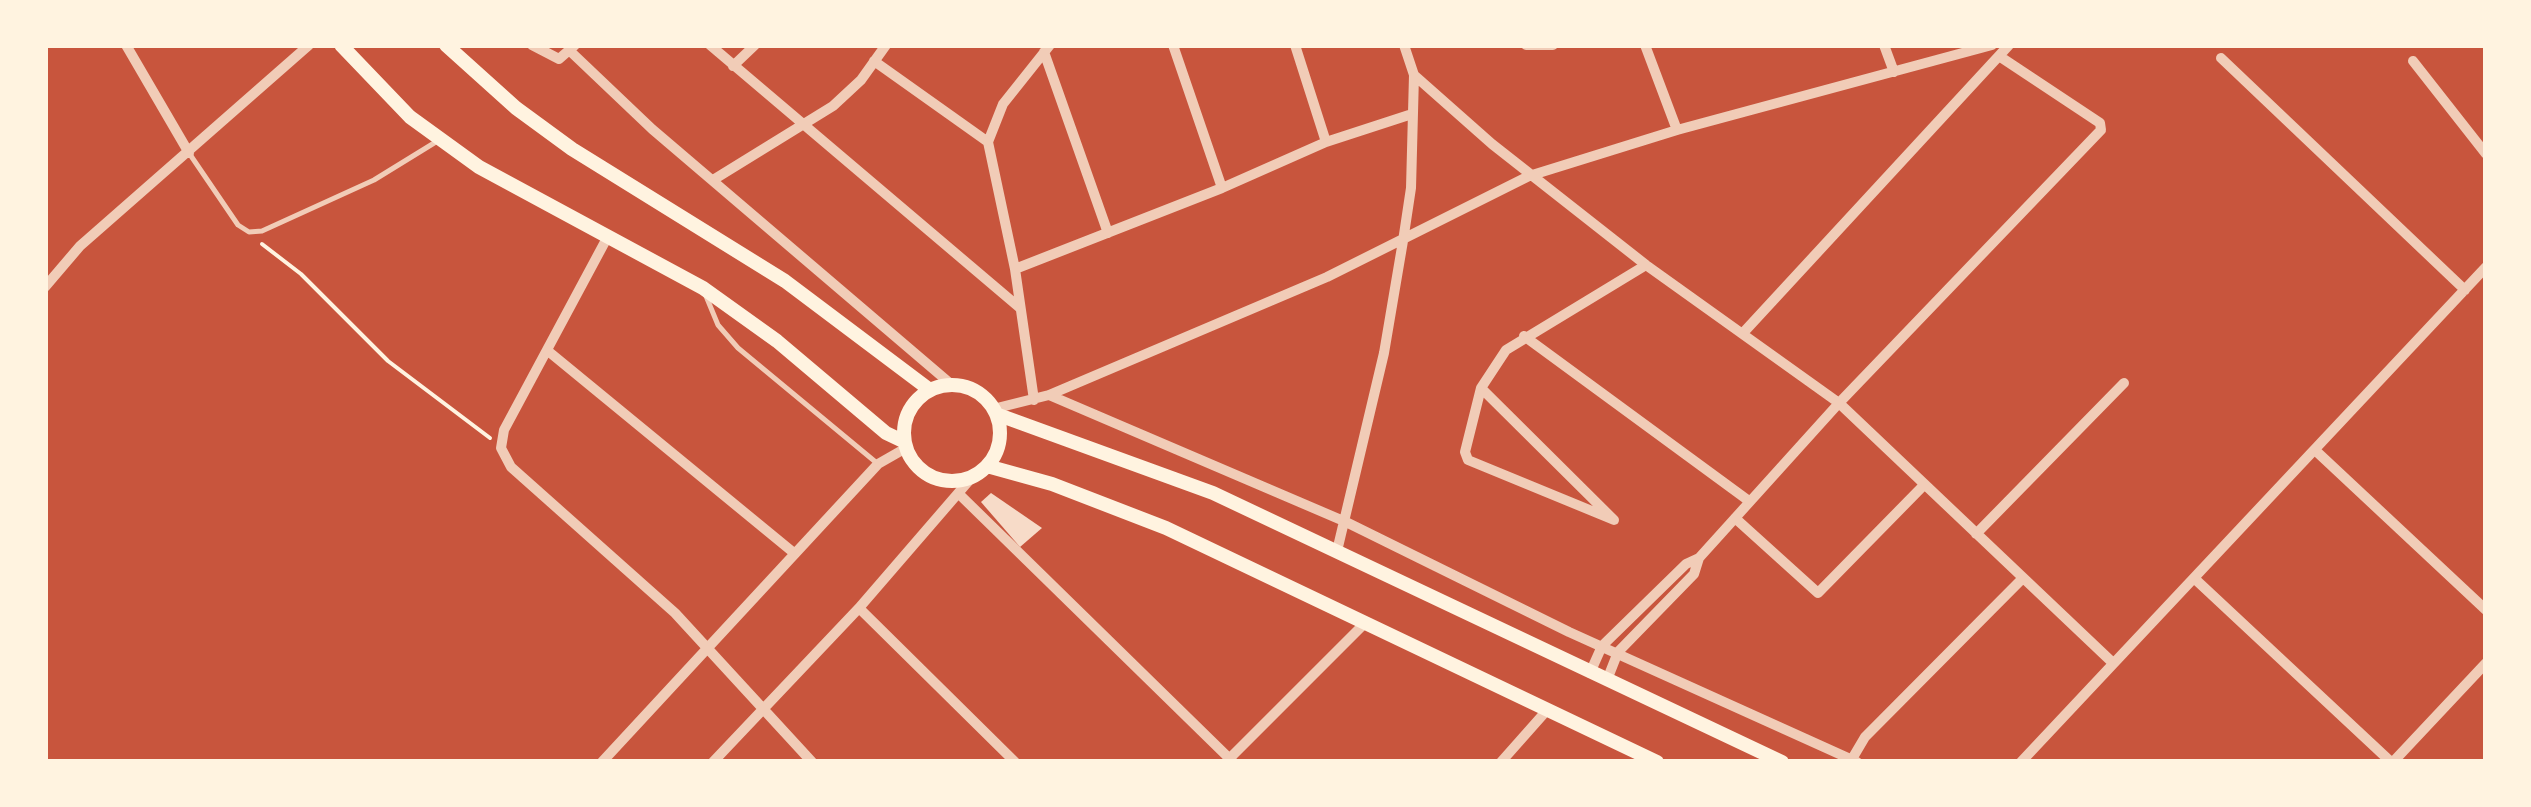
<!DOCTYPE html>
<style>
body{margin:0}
#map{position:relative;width:2531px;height:807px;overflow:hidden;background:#c8553d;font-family:"IBM Plex Sans",sans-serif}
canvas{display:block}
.frame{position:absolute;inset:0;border:48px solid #fff3e0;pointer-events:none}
</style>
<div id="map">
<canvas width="2531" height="807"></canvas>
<div class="frame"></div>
</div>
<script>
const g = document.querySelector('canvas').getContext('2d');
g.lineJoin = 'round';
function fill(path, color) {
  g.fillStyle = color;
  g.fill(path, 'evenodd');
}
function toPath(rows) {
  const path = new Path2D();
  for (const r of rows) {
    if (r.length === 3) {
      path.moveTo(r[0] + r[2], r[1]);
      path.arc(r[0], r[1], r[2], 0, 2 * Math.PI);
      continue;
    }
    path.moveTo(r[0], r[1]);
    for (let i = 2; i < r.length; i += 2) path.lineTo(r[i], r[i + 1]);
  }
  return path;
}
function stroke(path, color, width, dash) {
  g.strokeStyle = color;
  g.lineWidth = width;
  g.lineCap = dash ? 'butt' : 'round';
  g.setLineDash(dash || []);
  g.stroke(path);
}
const building = toPath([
 [991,493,1042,528,1020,547,981,502]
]);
const path = toPath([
 [262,244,301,274,388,361,490,438]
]);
const service = toPath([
 [189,153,238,225,249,232,262,231,374,180,439,140],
 [706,296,718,325,738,348,878,464]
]);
const minor = toPath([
 [126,45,189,153],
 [532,45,559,59,575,45],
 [710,45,1020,308],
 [1173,45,1222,188],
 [1295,45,1326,142],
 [1404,45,1414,75,1492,144,1646,265,1839,403,2113,663],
 [1526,45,1553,45],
 [1645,45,1677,130],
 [1884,45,1894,72],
 [570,51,652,129,952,385],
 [1044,52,1108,233],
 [2221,58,2465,290],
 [874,61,988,142],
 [2413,61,2486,154],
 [733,66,755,45],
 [713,180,833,106,861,80,886,45],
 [607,238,504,430,501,448,511,467,675,613,812,762],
 [1015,269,1222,188,1326,142,1412,114],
 [45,287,80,246,309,45],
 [1743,333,2009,45],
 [1524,336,1749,501],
 [548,351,794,553],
 [1481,388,1614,520],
 [1049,395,1346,522,1569,632,1857,762],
 [1034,400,1015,269,988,142,1003,104,1050,45],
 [993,409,1049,395,1327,277,1529,176,1677,130,1992,45],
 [2316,451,2486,610],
 [959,494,1233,762],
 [1735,518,1818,593,1924,485],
 [1614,520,1468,460,1465,452,1481,388,1506,350,1646,265],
 [1976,534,2124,383],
 [1337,551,1384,353,1403,241,1411,188,1414,75],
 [2195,579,2391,762],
 [859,608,1015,762],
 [1590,673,1602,646,1686,564,1699,558,1839,403,2101,130,2100,123,1999,56],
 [1607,680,1618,652,1694,574,1699,558],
 [1852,759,1865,737,2023,578],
 [1227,761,1366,622],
 [602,762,878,464,906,448],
 [713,762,859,608,973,476],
 [1501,762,1548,709],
 [2021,762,2486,267],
 [2393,762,2486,663]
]);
const secondary = toPath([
 [341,45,410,117,479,167,703,288,777,341,886,433,905,442],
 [446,45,516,108,572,149,785,281,930,390],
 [952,433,48],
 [996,414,1213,493,1782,762],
 [987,466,1052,484,1166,528,1657,762]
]);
fill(building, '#f7dbc8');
stroke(path, '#fff3e0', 4);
stroke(service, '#f1ccb7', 5);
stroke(minor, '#f1ccb7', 10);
stroke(secondary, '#fff3e0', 14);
</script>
